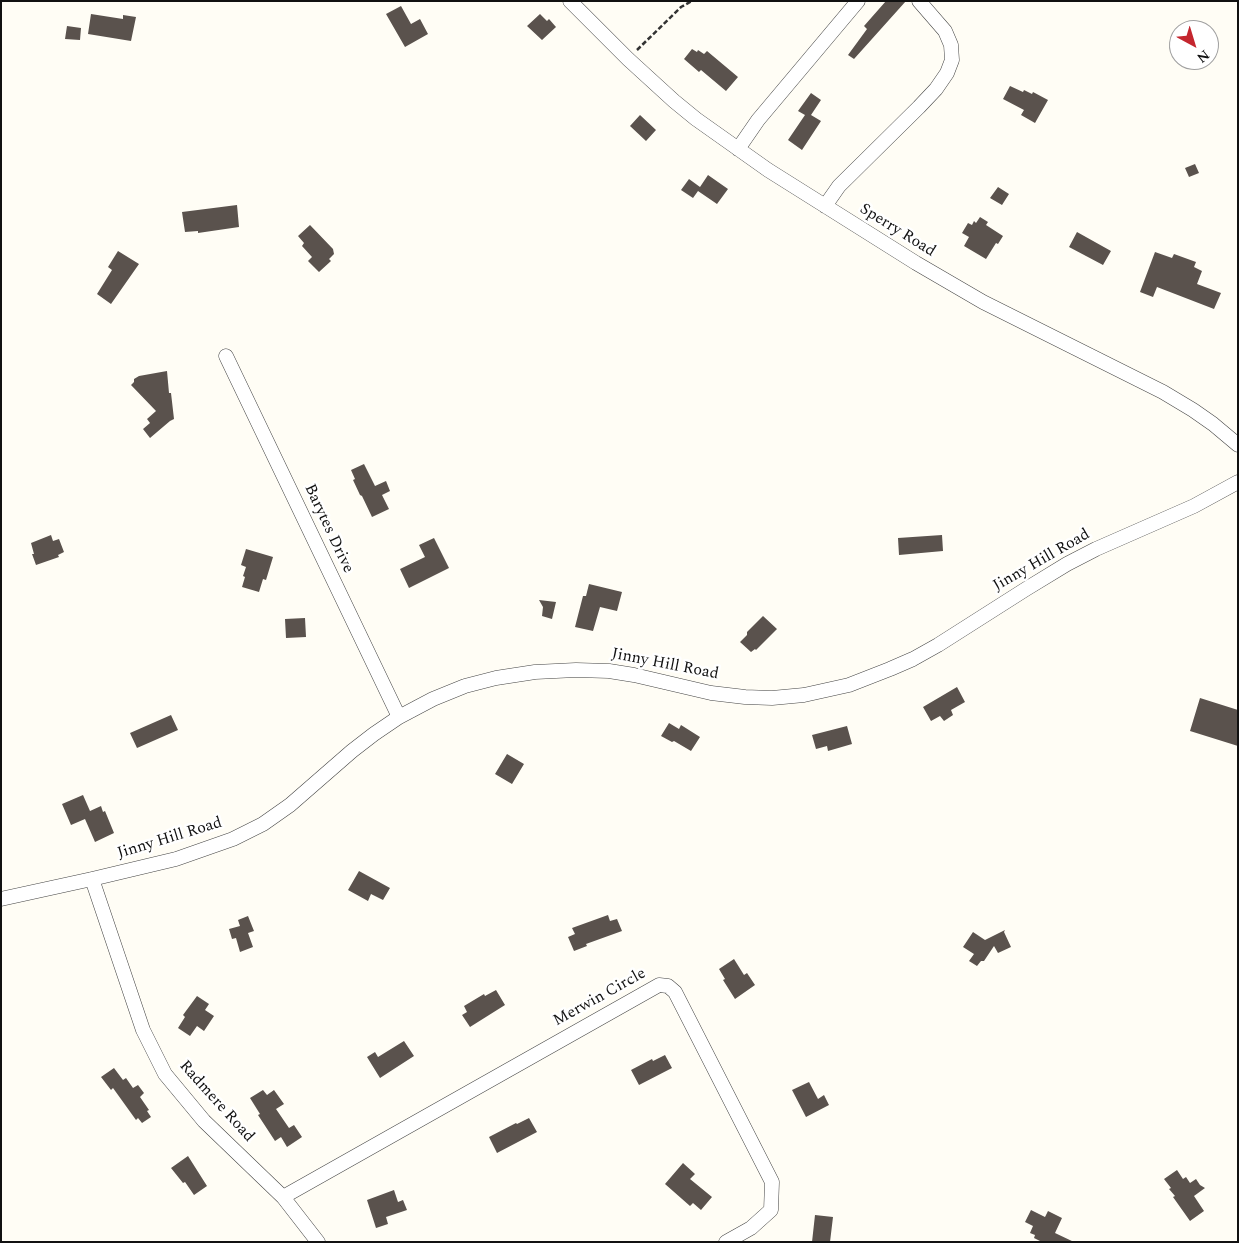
<!DOCTYPE html>
<style>
body{margin:0}
#map{position:relative;width:1239px;height:1243px;overflow:hidden;background:#fffdf5;font-family:Spectral,serif}
canvas{display:block}
.frame{position:absolute;inset:0;border:2px solid #111;pointer-events:none}
.north{position:absolute;left:1169px;top:20px;width:50px;height:50px;box-sizing:border-box;background:#fff;border:1px solid #a0a0a0;border-radius:50%;rotate:141deg;font-size:14px;font-weight:700;line-height:20px;text-align:center;color:#111}
.north::after{content:'';display:block;margin:auto;width:18px;height:22px;background:#c4262e;clip-path:polygon(50% 0,100% 100%,50% 72%,0 100%)}
</style>
<div id="map">
<canvas width="1239" height="1243"></canvas>
<div class="frame"></div>
<div class="north">N</div>
</div>
<script>
const g = document.querySelector('canvas').getContext('2d');
g.lineJoin = 'round';
function fill(path, color) {
  g.fillStyle = color;
  g.fill(path, 'evenodd');
}
function toPath(rows) {
  const path = new Path2D();
  for (const r of rows) {
    path.moveTo(r[0], r[1]);
    for (let i = 2; i < r.length; i += 2) path.lineTo(r[i], r[i + 1]);
  }
  return path;
}
function stroke(path, color, width, dash) {
  g.strokeStyle = color;
  g.lineWidth = width;
  g.lineCap = dash ? 'butt' : 'round';
  g.setLineDash(dash || []);
  g.stroke(path);
}
function label(font, color, halo, rows, align = 'center') {
  g.font = font + ' Spectral,serif';
  g.lineWidth = 5;
  g.setLineDash([]);
  g.textBaseline = 'middle';
  g.strokeStyle = halo;
  g.fillStyle = color;
  for (const [text, x, y, turn = 0] of rows) {
    g.save();
    g.translate(x, y);
    g.rotate((+turn || 0) * Math.PI / 180);
    g.textAlign = isNaN(turn) ? turn : align;
    if (halo) g.strokeText(text, 0, 0);
    g.fillText(text, 0, 0);
    g.restore();
  }
}
const building = toPath([
 [886,1,906,1,854,59,848,55,867,29,864,26],
 [401,6,411,24,420,19,428,34,405,47,386,14],
 [91,14,123,19,123,15,136,17,131,41,88,34],
 [540,14,547,21,549,19,556,27,542,40,527,26],
 [67,26,81,28,80,40,65,39],
 [692,49,697,52,698,50,704,54,707,51,738,77,726,91,701,70,699,72,684,59],
 [1010,86,1023,92,1024,90,1032,94,1033,92,1048,100,1035,123,1021,115,1024,110,1003,99],
 [811,93,821,100,811,115,821,121,802,150,788,140,805,115,798,111],
 [640,115,656,130,646,141,630,126],
 [1195,164,1199,173,1189,177,1185,168],
 [708,175,728,189,717,204,698,191,693,198,681,190,689,179,700,187],
 [998,187,1009,194,1002,205,990,198],
 [237,205,239,227,198,233,198,231,185,232,182,212],
 [980,217,988,222,986,225,1003,236,998,244,996,243,986,259,964,246,969,237,962,233,968,223,972,225,974,221,976,223],
 [310,225,333,249,334,254,329,259,331,261,319,272,308,261,312,257,302,246,304,243,298,236],
 [1077,232,1111,251,1103,265,1069,247],
 [118,251,139,264,111,304,97,294,112,270,108,267],
 [1155,252,1172,258,1174,254,1196,262,1194,267,1202,271,1197,284,1221,293,1214,309,1157,287,1153,297,1140,292],
 [167,371,169,393,171,393,174,419,170,421,150,438,143,429,150,423,147,419,156,411,131,385,134,382,134,379,139,376],
 [364,464,375,486,386,481,390,491,382,495,389,509,372,517,362,496,360,495,353,480,355,479,351,470],
 [51,535,53,541,59,539,64,552,58,555,59,557,36,565,32,554,34,554,31,543],
 [942,535,943,551,899,555,898,538],
 [434,538,449,568,409,588,400,569,425,557,419,545],
 [246,549,273,557,266,580,263,579,259,592,242,587,245,577,243,576,246,567,241,565],
 [589,584,622,592,617,611,600,607,593,631,575,627,583,596,586,596],
 [539,600,556,602,552,619,542,616,543,607],
 [763,616,777,629,756,650,755,649,751,652,740,642,747,635,747,632],
 [305,618,306,637,286,638,285,619],
 [957,687,965,702,951,710,953,715,944,721,940,716,931,721,923,707],
 [1200,698,1238,710,1238,746,1190,731],
 [171,715,178,730,137,748,130,733],
 [669,723,679,729,681,725,700,737,691,751,674,741,672,742,661,736],
 [847,726,852,744,828,751,827,746,816,749,812,735],
 [507,754,524,764,512,784,495,774],
 [83,795,90,811,101,806,103,812,105,811,114,833,95,842,85,819,71,825,62,804],
 [359,871,390,888,383,900,371,894,368,901,348,890],
 [608,915,610,921,617,919,622,931,586,944,587,946,574,951,568,937,575,934,572,928],
 [248,916,254,931,248,933,253,947,240,952,236,938,232,939,229,929,240,926,238,920],
 [1005,930,1004,932,1011,947,998,953,994,946,984,961,981,961,977,966,969,961,974,954,963,947,973,932,985,940],
 [734,959,744,975,747,973,755,985,735,999,723,980,725,979,719,969],
 [496,990,505,1005,470,1027,462,1015,467,1012,464,1006,484,994,485,996],
 [197,996,209,1004,205,1010,214,1016,204,1031,197,1026,190,1036,178,1028,185,1017,183,1015],
 [404,1041,414,1056,380,1078,367,1057,375,1052,378,1057],
 [665,1055,672,1068,639,1085,631,1070,652,1059,653,1061],
 [114,1068,123,1080,126,1078,133,1088,138,1085,144,1093,140,1097,149,1110,147,1111,151,1117,142,1123,138,1118,136,1120,113,1088,111,1090,101,1077],
 [809,1082,818,1099,824,1095,829,1105,806,1117,792,1090],
 [263,1090,267,1095,274,1090,284,1104,276,1109,289,1128,294,1125,302,1137,287,1147,281,1137,275,1141,258,1115,260,1114,250,1098],
 [529,1118,537,1132,497,1153,489,1137,516,1123,517,1124],
 [188,1156,207,1186,194,1195,185,1182,183,1183,171,1168],
 [683,1163,695,1174,690,1179,712,1197,701,1210,693,1203,690,1206,665,1184],
 [1177,1170,1183,1179,1186,1177,1190,1183,1196,1179,1200,1185,1205,1188,1194,1196,1204,1211,1190,1221,1173,1197,1175,1196,1169,1189,1171,1188,1164,1179],
 [394,1190,398,1202,403,1200,407,1210,386,1217,388,1224,376,1228,367,1200],
 [1031,1210,1045,1217,1048,1211,1062,1218,1055,1233,1074,1242,1042,1242,1034,1238,1035,1235,1030,1233,1033,1226,1025,1222],
 [815,1215,833,1217,830,1242,812,1242]
]);
const path = toPath([
 [637,50,681,7,692,1]
]);
const minor = toPath([
 [570,1,628,59,674,101,696,119,768,170,916,263,983,302,1163,392,1193,410,1213,424,1238,445],
 [738,149,758,120,858,1],
 [825,206,839,186,919,107,936,89,947,73,952,60,951,45,945,31,919,1],
 [226,356,399,717],
 [92,879,143,1030,165,1074,204,1121,283,1197,318,1242],
 [1,899,92,879,176,859,233,839,263,824,290,805,352,751,374,734,399,717,433,699,465,686,496,678,535,672,576,670,609,671,634,675,711,693,745,697,772,698,804,695,849,685,890,669,913,659,938,645,1026,589,1067,564,1096,549,1194,506,1238,482],
 [283,1197,659,985,668,986,675,992,772,1182,771,1210,751,1228,726,1242]
]);
const streetNames = [
 ["Sperry Road",897,231,32],
 ["Barytes Drive",328,529,65],
 ["Jinny Hill Road",1042,561,-30],
 ["Jinny Hill Road",665,665,11],
 ["Jinny Hill Road",170,839,-17],
 ["Merwin Circle",600,998,-29],
 ["Radmere Road",216,1102,48]
];
fill(building, '#5a524d');
stroke(minor, '#444', 15);
stroke(path, '#333', 2.5, [5, 2.5]);
stroke(minor, '#fff', 14);
label('16px', '#111', '#fff', streetNames);
</script>
